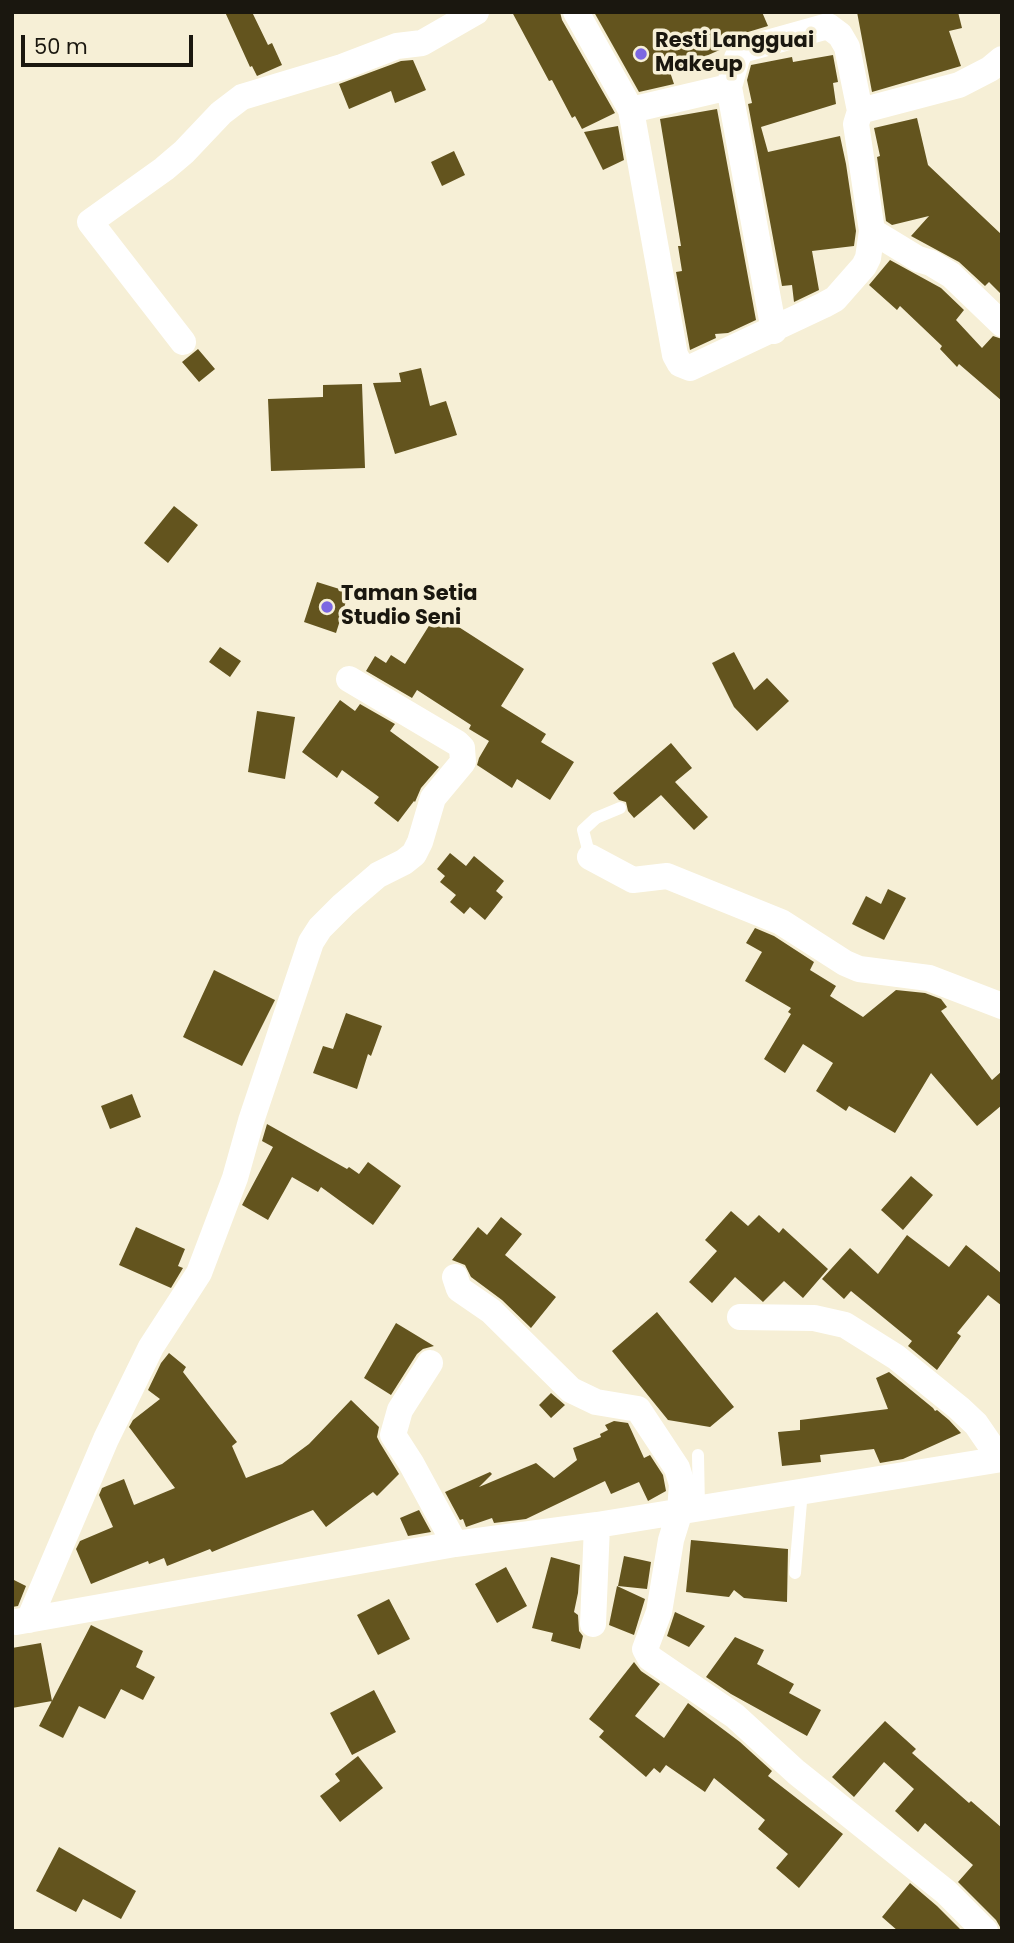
<!DOCTYPE html>
<style>
body{margin:0}
#map{position:relative;width:1014px;height:1943px;overflow:hidden;background:#f6efd6;font-family:Poppins,sans-serif}
canvas{display:block}
.frame{position:absolute;inset:0;border:14px solid #1a170f;pointer-events:none}
.scale{position:absolute;left:21px;top:35px;width:172px;height:32px;box-sizing:border-box;border:4px solid #1a170f;border-top:0;padding-left:9px;font-size:21px;line-height:24px;white-space:nowrap;color:#1a170f;-webkit-text-stroke:5px #f6efd6;paint-order:stroke}
</style>
<div id="map">
<canvas width="1014" height="1943"></canvas>
<div class="frame"></div>
<div class="scale">50 m</div>
</div>
<script>
const g = document.querySelector('canvas').getContext('2d');
g.lineJoin = 'round';
function fill(path, color) {
  g.fillStyle = color;
  g.fill(path, 'evenodd');
}
function toPath(rows) {
  const path = new Path2D();
  for (const r of rows) {
    path.moveTo(r[0], r[1]);
    for (let i = 2; i < r.length; i += 2) path.lineTo(r[i], r[i + 1]);
  }
  return path;
}
function stroke(path, color, width, dash) {
  g.strokeStyle = color;
  g.lineWidth = width;
  g.lineCap = dash ? 'butt' : 'round';
  g.setLineDash(dash || []);
  g.stroke(path);
}
function label(font, color, halo, rows, align = 'center') {
  g.font = font + ' Poppins,sans-serif';
  g.lineWidth = 7;
  g.setLineDash([]);
  g.textBaseline = 'middle';
  g.strokeStyle = halo;
  g.fillStyle = color;
  for (const [text, x, y, turn = 0] of rows) {
    g.save();
    g.translate(x, y);
    g.rotate((+turn || 0) * Math.PI / 180);
    g.textAlign = isNaN(turn) ? turn : align;
    if (halo) g.strokeText(text, 0, 0);
    g.fillText(text, 0, 0);
    g.restore();
  }
}
const building = toPath([
 [225,12,252,12,268,45,272,43,282,65,257,76,252,66,250,67],
 [512,12,560,12,562,20,615,113,582,129,575,116,572,118,552,80,549,81],
 [594,12,762,12,768,26,738,35,729,41,724,48,670,72,674,84,639,92],
 [857,12,958,12,962,28,949,31,961,66,872,92],
 [833,55,838,82,833,83,836,104,761,127,768,152,840,136,846,164,856,231,854,246,812,251,819,290,794,302,792,285,782,286,748,104,752,103,747,80,751,65,792,57,793,62],
 [413,60,426,90,395,103,391,91,349,109,339,84,401,61],
 [717,109,756,320,728,333,715,334,716,338,690,350,676,272,682,271,678,246,681,246,660,119],
 [917,118,928,165,1002,235,1002,295,989,282,985,286,959,262,911,236,929,216,892,225,886,221,877,157,880,156,874,128],
 [618,126,624,160,603,170,584,132],
 [454,151,465,175,442,186,431,162],
 [890,260,941,288,964,310,956,320,982,348,993,336,1002,339,1002,401,959,364,957,367,940,349,942,346,900,306,897,310,869,285],
 [198,349,215,369,199,382,182,362],
 [421,368,430,406,446,401,457,435,395,454,373,383,401,382,399,373],
 [362,384,365,468,271,471,268,399,323,397,323,385],
 [174,506,198,525,168,563,144,543],
 [317,582,349,592,336,633,304,622],
 [437,613,524,669,501,706,546,734,541,742,574,762,550,800,517,779,512,788,477,765,479,758,489,741,469,729,471,725,417,690,412,698,366,671,375,656,386,663,391,655,405,664],
 [220,647,241,661,230,677,209,662],
 [734,652,754,690,767,678,789,701,757,731,734,707,712,663],
 [340,700,355,711,360,704,395,724,390,731,439,767,421,788,415,802,414,801,398,822,374,803,379,797,342,770,337,778,302,752],
 [257,711,295,717,285,779,248,772],
 [671,743,692,768,675,782,708,817,694,830,661,795,634,818,628,811,626,802,619,800,613,793],
 [450,853,466,866,474,856,504,881,496,891,503,897,485,920,470,907,464,914,450,902,456,895,440,882,445,876,437,869],
 [888,889,906,898,884,940,852,924,866,896,881,904],
 [755,928,774,936,814,962,810,970,836,986,830,996,863,1017,896,990,925,993,941,999,947,1007,941,1011,992,1080,1002,1071,1002,1105,977,1126,931,1073,895,1133,849,1106,846,1111,816,1091,833,1063,803,1044,785,1073,764,1059,791,1014,788,1012,791,1008,745,981,762,952,746,943],
 [214,970,275,1000,242,1066,183,1037],
 [346,1013,382,1026,371,1056,368,1054,357,1089,313,1073,323,1046,333,1049],
 [132,1094,141,1117,110,1129,101,1106],
 [267,1124,347,1169,349,1167,359,1174,368,1162,401,1186,373,1225,321,1187,318,1192,292,1177,268,1220,242,1205,273,1147,262,1141],
 [911,1176,933,1195,903,1230,881,1210],
 [731,1211,748,1226,759,1215,779,1233,783,1228,828,1269,803,1298,784,1281,763,1302,735,1277,712,1303,689,1282,717,1251,705,1240],
 [501,1217,522,1234,505,1255,556,1297,531,1328,502,1300,471,1277,465,1265,452,1260,478,1227,487,1235],
 [136,1227,185,1249,178,1266,183,1268,171,1288,119,1265],
 [907,1235,949,1267,966,1245,1002,1274,1002,1306,988,1295,957,1333,961,1336,937,1370,908,1346,912,1341,851,1291,844,1299,822,1279,850,1248,878,1274],
 [657,1312,734,1407,710,1427,668,1420,612,1351],
 [396,1323,434,1346,423,1349,417,1354,391,1395,364,1378],
 [169,1353,186,1367,183,1372,237,1442,232,1446,246,1478,282,1464,309,1444,351,1400,379,1427,377,1437,380,1443,399,1474,377,1496,373,1492,326,1527,313,1510,212,1552,210,1549,167,1566,164,1558,149,1564,148,1561,91,1584,76,1549,80,1541,113,1527,99,1495,102,1488,124,1479,134,1505,175,1488,129,1427,133,1420,160,1399,148,1390,161,1363],
 [889,1372,933,1408,935,1411,937,1410,949,1420,961,1433,903,1459,880,1463,874,1449,820,1455,821,1462,782,1466,778,1432,800,1430,800,1420,888,1409,876,1378],
 [551,1393,565,1405,551,1418,539,1405],
 [614,1421,628,1423,644,1458,650,1455,663,1475,666,1491,648,1501,639,1482,611,1494,605,1481,526,1519,494,1523,492,1518,466,1527,463,1519,460,1520,445,1492,490,1472,492,1474,479,1487,536,1463,554,1478,577,1460,573,1448,601,1437,600,1434,608,1430,605,1425],
 [419,1510,431,1532,408,1536,400,1518],
 [691,1540,788,1549,787,1602,744,1598,734,1590,729,1597,686,1592],
 [624,1556,651,1562,647,1589,618,1586],
 [551,1557,580,1565,578,1593,574,1612,578,1615,579,1631,583,1636,580,1649,551,1641,553,1633,532,1628],
 [506,1567,527,1606,497,1623,475,1584],
 [12,1579,26,1586,18,1606,12,1607],
 [617,1586,645,1599,634,1635,609,1625],
 [389,1599,410,1639,378,1655,357,1615],
 [675,1612,705,1626,689,1647,667,1636],
 [91,1625,143,1651,136,1667,155,1677,143,1700,121,1689,105,1719,79,1706,63,1738,39,1726],
 [735,1637,764,1650,757,1664,794,1684,789,1693,821,1710,807,1736,731,1694,706,1677],
 [41,1643,52,1701,12,1708,12,1648],
 [634,1662,641,1671,660,1684,635,1716,664,1738,688,1703,740,1742,772,1771,768,1776,843,1834,799,1888,776,1868,788,1854,758,1829,765,1820,714,1778,705,1792,666,1765,660,1773,654,1768,646,1777,599,1737,604,1731,589,1719],
 [374,1690,396,1732,352,1755,330,1713],
 [885,1721,916,1749,912,1753,969,1803,971,1801,1002,1828,1000,1927,996,1920,958,1882,973,1865,925,1823,918,1832,895,1811,914,1789,884,1762,854,1797,832,1777],
 [358,1756,383,1788,340,1822,320,1796,340,1781,335,1774],
 [59,1847,136,1891,121,1919,83,1899,76,1912,36,1891],
 [910,1883,937,1906,962,1931,898,1931,882,1917]
]);
const service = toPath([
 [590,857,583,830,596,818,620,808],
 [698,1455,699,1508],
 [795,1573,802,1490]
]);
const minor = toPath([
 [576,12,631,110,675,355,680,364,690,368,824,305,835,299,864,266,868,258,872,231,856,124,860,111,959,85,990,69,1002,59],
 [729,87,774,331],
 [631,110,729,87,737,58,742,50,828,26,840,35,847,47,860,111],
 [872,231,918,259,931,263,951,275,1002,324],
 [183,342,90,222,164,169,184,152,221,113,242,97,342,67,397,46,422,43,476,12],
 [590,857,633,880,667,876,781,922,845,963,859,969,929,978,1002,1006],
 [455,1277,459,1289,491,1311,571,1390,596,1402,638,1409,677,1468,682,1484,680,1511,671,1540,659,1612,645,1649,650,1658,735,1716,796,1772,946,1892,985,1931],
 [740,1317,814,1318,845,1325,896,1357,959,1408,976,1424,1000,1459],
 [430,1363,400,1410,393,1435,411,1463,455,1544],
 [29,1620,106,1439,151,1347,199,1273,235,1178,251,1121,311,942,320,928,343,905,378,875,404,862,414,854,420,842,433,798,463,762,462,748,457,743,349,679],
 [16,1622,455,1544,597,1525,1002,1459],
 [593,1624,597,1525]
]);
const markers = [
 [641,54,7,"#7c67e2"],
 [327,607,7,"#7c67e2"]
];
const poiNames = [
 ["Resti Langguai",655,42],
 ["Makeup",655,66],
 ["Taman Setia",341,595],
 ["Studio Seni",341,619]
];
fill(building, '#63541e');
stroke(service, '#fff', 12);
stroke(minor, '#fff', 26);
for (const [x, y, r, color] of markers) {
  const dot = new Path2D();
  dot.arc(x, y, r, 0, 2 * Math.PI);
  g.fillStyle = color;
  g.fill(dot);
  stroke(dot, '#f6efd6', 2.5);
}
label('bold 21px', '#1a170f', '#f6efd6', poiNames, 'left');
</script>
